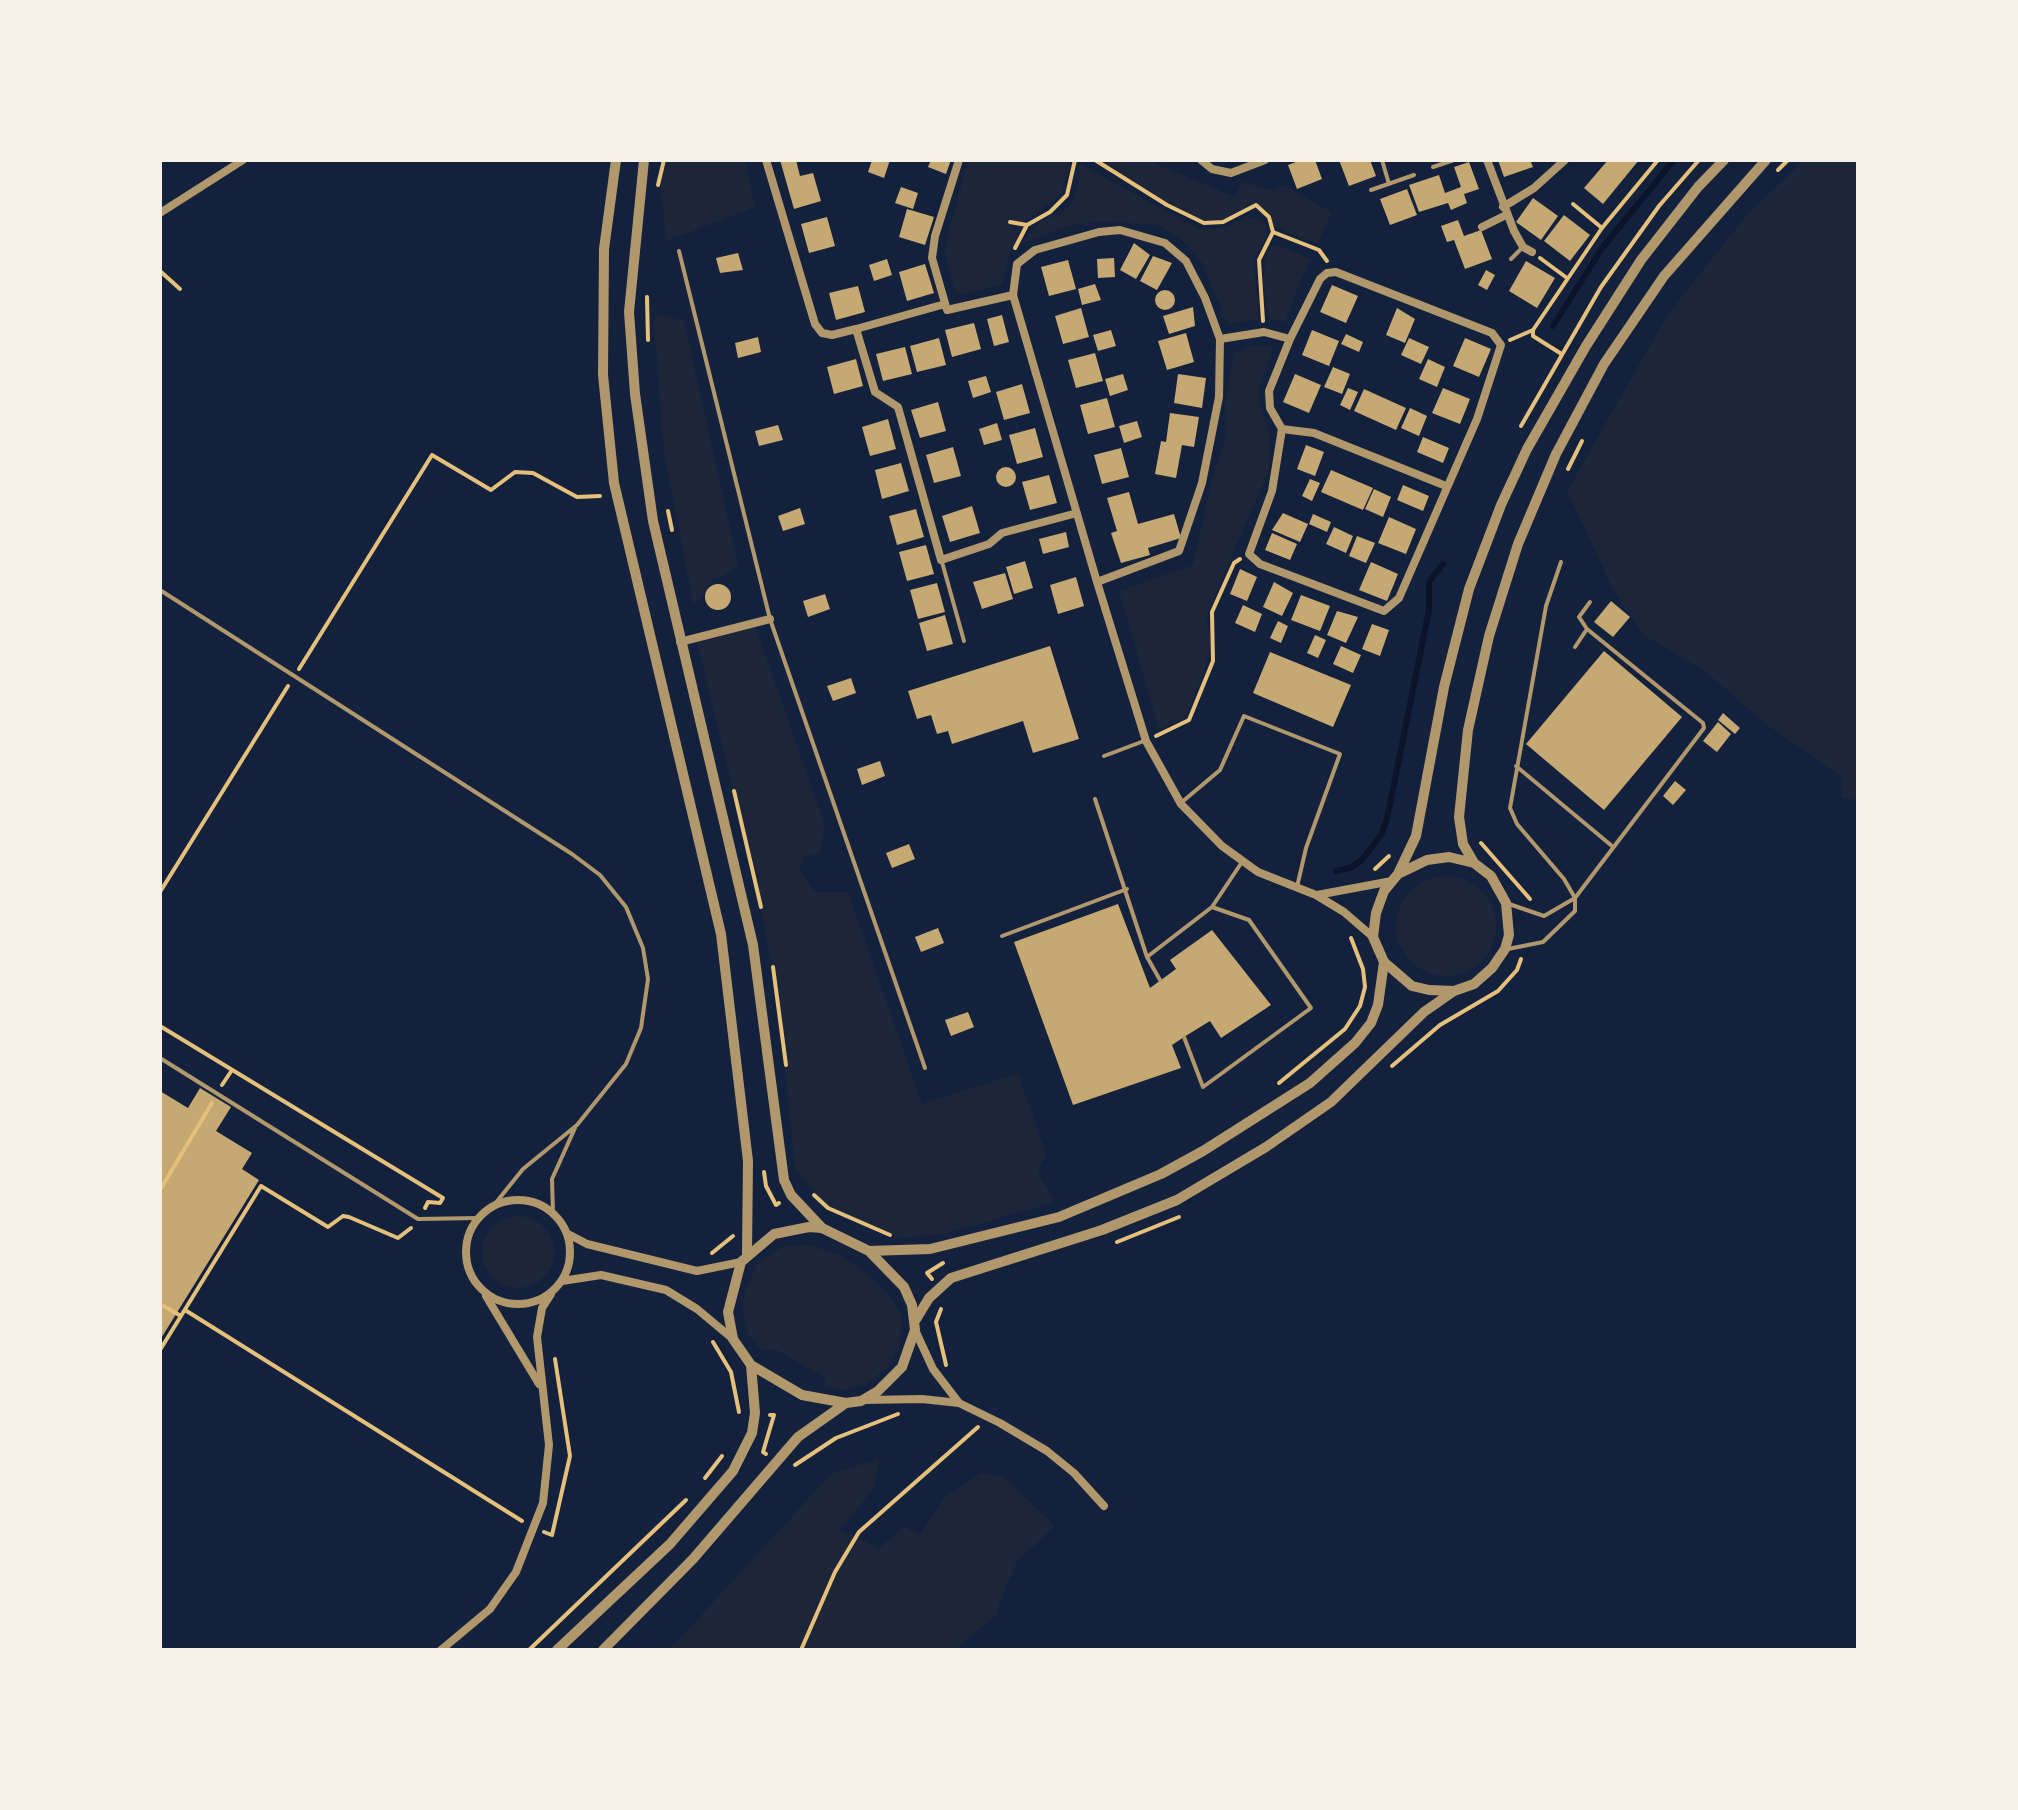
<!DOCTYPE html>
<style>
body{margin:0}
#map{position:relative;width:2018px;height:1810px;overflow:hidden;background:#14213d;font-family:"Source Sans 3",sans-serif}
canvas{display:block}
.frame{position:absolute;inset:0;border:162px solid #f6f1e7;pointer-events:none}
</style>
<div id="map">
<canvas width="2018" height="1810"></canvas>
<div class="frame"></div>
</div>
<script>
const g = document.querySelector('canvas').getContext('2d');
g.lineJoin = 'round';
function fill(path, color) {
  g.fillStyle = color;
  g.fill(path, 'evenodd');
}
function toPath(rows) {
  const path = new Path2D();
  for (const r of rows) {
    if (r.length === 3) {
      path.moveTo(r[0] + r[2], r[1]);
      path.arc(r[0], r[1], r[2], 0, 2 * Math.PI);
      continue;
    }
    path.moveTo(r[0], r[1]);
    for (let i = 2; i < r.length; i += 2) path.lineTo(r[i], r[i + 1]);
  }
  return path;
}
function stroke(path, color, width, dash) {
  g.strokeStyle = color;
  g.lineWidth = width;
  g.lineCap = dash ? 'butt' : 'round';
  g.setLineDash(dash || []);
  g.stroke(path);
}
const green = toPath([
 [664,160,745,160,755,207,666,241,660,176],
 [968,160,1070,160,1070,167,1061,194,1027,220,1010,253,1002,284,961,295,955,291,944,252],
 [1093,160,1147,160,1235,197,1242,182,1275,191,1283,185,1332,212,1318,244,1274,227,1267,213,1257,206,1216,222,1196,219],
 [1804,160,1858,160,1858,800,1841,798,1842,777,1767,725,1705,671,1643,635,1613,589,1567,491,1668,314,1745,217],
 [1080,164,1201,230,1226,227,1247,216,1263,222,1267,237,1254,259,1259,320,1227,323,1202,263,1185,242,1158,225,1100,221,1069,226,1021,244,1042,220,1062,213,1073,201,1079,186],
 [1277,245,1314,260,1307,265,1285,322,1270,320,1263,284,1266,252],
 [658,314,684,321,738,565,723,577,713,579,698,602,693,603,664,452,654,322],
 [1250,346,1274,346,1259,388,1259,403,1269,431,1269,470,1209,609,1206,622,1211,634,1204,674,1184,719,1159,729,1119,591,1193,565,1213,475,1226,437,1225,403,1234,354],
 [754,623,825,825,820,854,803,856,800,870,815,892,848,892,922,1104,1018,1073,1046,1154,1038,1172,1055,1202,944,1234,897,1238,828,1208,795,1169,780,1016,760,900,696,638],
 [1446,926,50],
 [518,1252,36],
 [809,1245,839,1255,862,1270,886,1290,902,1315,899,1347,886,1369,865,1384,841,1390,823,1387,826,1379,820,1375,775,1349,762,1351,747,1333,742,1308,745,1291,758,1263,783,1246],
 [879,1459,873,1489,840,1530,879,1548,903,1527,920,1534,945,1496,981,1473,1004,1477,1055,1526,1016,1563,998,1607,998,1613,955,1650,669,1650,831,1474]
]);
const stream = toPath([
 [1553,326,1603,247,1674,160],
 [1336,871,1350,868,1362,860,1382,833,1387,819,1429,610,1429,582,1443,564]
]);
const building = toPath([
 [780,160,796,160,800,176,813,173,821,201,794,209],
 [872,160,890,160,884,178,868,172],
 [931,160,951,160,946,174,928,167],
 [1301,160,1315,160,1322,179,1297,189,1288,165],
 [1339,160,1370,160,1376,176,1349,186],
 [1498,160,1530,160,1533,167,1504,177],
 [1608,160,1639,160,1603,204,1584,188],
 [1469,162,1479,189,1464,194,1467,203,1451,210,1448,203,1419,212,1409,185,1439,175,1445,193,1461,187,1454,167],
 [901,187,918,193,913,209,895,203],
 [1407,189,1417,215,1390,225,1380,199],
 [1533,198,1558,216,1541,240,1516,222],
 [907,209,934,217,925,245,899,237],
 [1564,215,1590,235,1570,261,1544,241],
 [827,217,835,246,809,253,801,224],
 [1458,220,1464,236,1481,230,1492,259,1465,269,1454,240,1447,242,1441,226],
 [1134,243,1150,255,1136,279,1120,270],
 [738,253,743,270,720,273,716,258],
 [1153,256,1172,263,1157,290,1140,281],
 [1114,258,1115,277,1098,278,1097,259],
 [887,259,892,275,874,281,869,265],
 [1068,260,1076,289,1049,296,1041,267],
 [1526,261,1555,278,1537,308,1509,291],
 [925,264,934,293,907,301,899,272],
 [1486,270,1495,275,1487,290,1478,285],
 [1095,284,1101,300,1082,305,1078,289],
 [1332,285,1358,296,1346,323,1320,312],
 [858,286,865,312,836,320,829,293],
 [1165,300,10],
 [1193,307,1195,326,1169,334,1163,316],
 [1081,308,1089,337,1063,344,1055,316],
 [1397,308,1415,319,1405,343,1386,335],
 [1002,315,1009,342,994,346,987,319],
 [974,323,981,349,952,357,945,330],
 [1111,330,1116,346,1098,351,1093,335],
 [1312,330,1339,341,1329,366,1302,355],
 [1186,333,1194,362,1167,370,1158,341],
 [1346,334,1363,342,1359,352,1341,344],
 [758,337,761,352,738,358,735,343],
 [939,338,946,365,917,372,910,346],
 [1409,338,1429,347,1421,364,1401,355],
 [1465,338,1491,349,1479,377,1453,366],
 [905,347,912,374,883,381,876,354],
 [1095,353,1103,381,1076,388,1068,360],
 [856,359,863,386,834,394,827,367],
 [1428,359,1445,367,1437,387,1419,379],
 [1333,367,1350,374,1342,394,1324,387],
 [1123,374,1128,390,1110,396,1105,379],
 [1178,374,1206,378,1202,408,1174,403],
 [1295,374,1321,385,1309,413,1283,402],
 [986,376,991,392,973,398,968,381],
 [1022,384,1030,413,1004,420,996,392],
 [1348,388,1358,392,1350,410,1340,405],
 [1443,388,1470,399,1460,424,1432,413],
 [1364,389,1406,408,1396,430,1354,411],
 [1107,398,1115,427,1088,434,1080,405],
 [938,402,946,431,920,438,911,410],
 [1410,408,1427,416,1419,436,1401,428],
 [1170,413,1199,417,1194,447,1182,445,1176,478,1155,474,1161,441,1166,442],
 [888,419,896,449,870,456,862,427],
 [1137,421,1142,437,1124,443,1119,426],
 [997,423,1002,440,984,445,979,429],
 [778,425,783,440,759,446,755,431],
 [1035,428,1043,457,1017,464,1009,435],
 [1423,437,1449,448,1443,463,1417,452],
 [1306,445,1324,452,1315,476,1297,469],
 [953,447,961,476,934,483,926,455],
 [1121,448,1129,477,1102,484,1094,455],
 [901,463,909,491,882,499,875,470],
 [1006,477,10],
 [1331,470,1373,488,1363,510,1321,492],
 [1049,475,1057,503,1030,510,1022,482],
 [1310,479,1320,483,1312,501,1302,496],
 [1403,485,1429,496,1423,511,1397,500],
 [1374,489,1391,497,1383,517,1365,509],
 [1129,492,1138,524,1174,514,1181,538,1148,548,1150,555,1121,563,1111,533,1117,531,1107,498],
 [972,506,980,533,950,542,942,516],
 [800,508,805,524,783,531,778,516],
 [916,509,924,537,897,545,889,516],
 [1283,513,1308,524,1300,542,1272,530],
 [1313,514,1331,522,1327,532,1309,524],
 [1389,517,1416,529,1406,554,1378,543],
 [1334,527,1353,536,1346,553,1326,544],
 [1066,532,1069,547,1043,554,1039,539],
 [1272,533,1297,544,1290,560,1265,550],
 [1357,536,1375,543,1366,563,1349,556],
 [926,545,934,574,907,581,899,552],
 [1025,561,1033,588,1014,594,1006,567],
 [1371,562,1398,574,1387,601,1359,590],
 [1240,569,1257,577,1247,601,1230,594],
 [1005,573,1013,599,982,609,973,582],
 [1076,577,1084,606,1058,614,1050,585],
 [1274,582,1293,593,1282,616,1263,607],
 [937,583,945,612,918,619,910,590],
 [718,597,13],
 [825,594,830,609,808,617,803,601],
 [1301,595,1330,606,1320,631,1291,620],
 [1611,601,1630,617,1613,637,1594,622],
 [1243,605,1262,614,1255,632,1235,623],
 [1337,611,1358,617,1346,643,1327,635],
 [945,615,953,644,927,651,919,623],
 [1278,621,1288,626,1281,643,1270,638],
 [1372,624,1389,630,1380,656,1362,649],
 [1315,635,1326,640,1318,658,1307,653],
 [1050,646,1079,739,1033,753,1023,721,952,744,948,731,937,734,931,715,917,719,908,691],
 [1341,646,1361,655,1353,673,1333,664],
 [1604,651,1682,717,1604,810,1526,744],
 [1270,652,1351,685,1333,727,1253,693],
 [851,678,856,693,833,701,827,686],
 [1723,713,1740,728,1735,734,1718,720],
 [1718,722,1731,734,1717,752,1703,741],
 [880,761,885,776,862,785,857,769],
 [1675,781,1686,790,1673,805,1663,796],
 [909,844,915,859,892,868,886,853],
 [1118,904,1150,988,1176,969,1170,960,1212,930,1271,1005,1221,1038,1210,1021,1184,1037,1172,1045,1181,1068,1073,1105,1014,942],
 [938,928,944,943,921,952,915,937],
 [968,1012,974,1027,951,1036,945,1020],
 [200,1088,231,1107,216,1131,252,1153,242,1169,259,1180,160,1340,160,1091,188,1108]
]);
const path = toPath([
 [1095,160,1167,205,1204,223,1223,222,1256,205,1269,217,1273,232,1319,250,1327,261],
 [1778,170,1788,160],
 [658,185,664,160],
 [1573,204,1602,228],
 [1010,222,1027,225],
 [1015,248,1027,225,1050,212,1067,195,1075,160],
 [1540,258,1567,278],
 [160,271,180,289],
 [647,297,648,340],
 [1263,321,1259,260,1273,232],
 [1533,331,1533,336,1560,353],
 [1510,340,1533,330,1602,228,1658,160],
 [1521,426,1601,287,1659,206,1699,160],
 [1568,469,1582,441],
 [668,511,672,530],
 [299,669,432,455,491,490,515,472,533,473,577,497,600,496],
 [1156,736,1189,720,1213,661,1212,612,1234,563,1240,559],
 [734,791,761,907],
 [1481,843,1530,899],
 [1375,869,1389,856],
 [160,892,288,686],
 [773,967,786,1065],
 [160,1026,443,1198,440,1203,428,1202,425,1208],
 [1392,1066,1440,1025,1498,991,1517,970,1521,959],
 [1279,1083,1345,1029,1360,1006,1365,987,1363,969,1351,938],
 [222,1085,232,1070],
 [764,1172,766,1186,776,1205,779,1203],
 [160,1190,212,1103],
 [814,1195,828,1208,890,1235],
 [1117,1242,1179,1217],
 [712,1253,733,1236],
 [932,1279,927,1273,943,1263],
 [160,1304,181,1316],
 [941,1309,936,1322,946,1365],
 [185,1310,522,1521],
 [713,1342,731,1372,739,1412],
 [160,1350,261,1186,328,1227,343,1216,349,1217,398,1238,411,1228],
 [766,1454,763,1452,774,1415,770,1415],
 [795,1465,836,1438,898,1414],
 [705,1478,722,1456],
 [544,1532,552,1535,570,1456,555,1359],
 [529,1650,686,1500],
 [801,1650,835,1572,859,1532,978,1427]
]);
const service = toPath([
 [1382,160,1389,184],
 [1433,167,1454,160],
 [1371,190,1414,175],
 [679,251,770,619,925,1068],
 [1511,259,1522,248],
 [942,562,964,641],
 [160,590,572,854,600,875,626,907,643,948,648,979,641,1028,626,1064,577,1125,523,1169,494,1205],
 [1575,647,1587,629,1579,617,1590,602],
 [1104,756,1144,741],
 [1516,766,1612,846],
 [1095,799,1147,957,1160,980],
 [1182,802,1220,770,1244,716,1340,754,1306,848,1297,887],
 [1509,904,1544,916,1575,898,1704,728,1703,723,1587,629],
 [1002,936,1127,889],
 [1508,949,1543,942,1575,911,1575,898,1564,879,1517,824,1510,808,1546,606,1561,562],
 [1147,957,1212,907,1242,862],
 [1184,1037,1203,1087,1311,1008,1249,920,1212,907],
 [160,1058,418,1219,478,1218],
 [553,1213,552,1179,575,1128]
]);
const minor = toPath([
 [766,160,815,324,822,333,832,335,856,329,945,304],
 [959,160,935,236,932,258,947,310,1013,295],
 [1201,160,1212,169,1231,173,1265,160],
 [1487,160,1514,231,1523,247,1532,252],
 [1503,207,1534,188,1565,160],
 [160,213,243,160],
 [1482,227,1506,215],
 [856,329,875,392,898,407,941,560,989,544,1002,533,1077,513],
 [1220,339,1264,332,1290,339,1269,391,1270,408,1282,429],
 [1282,429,1272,491,1249,554,1260,564,1384,611,1399,598,1477,419,1501,345,1492,333,1336,272,1327,273,1320,279,1290,339],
 [1282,429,1314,433,1446,486],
 [1097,582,1179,551,1202,483,1219,397,1220,339,1205,298,1186,261,1165,243,1120,230,1099,232,1035,250,1017,264,1013,295,1097,582,1146,741,1181,804,1222,846,1258,872,1316,895,1344,912,1373,937],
 [680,642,770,619],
 [1317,895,1392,881],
 [518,1252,52],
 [570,1235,587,1244,697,1271,741,1262],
 [562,1281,601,1275,666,1290,697,1309,733,1339],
 [486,1296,539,1384],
 [915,1330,933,1369,959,1403],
 [864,1400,922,1399,959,1403,1000,1423,1047,1451,1074,1473,1104,1506],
 [441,1650,490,1609,516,1572,543,1503,549,1445,537,1337,542,1308,551,1294]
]);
const tertiary = toPath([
 [616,160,604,249,603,375,614,483,721,934,748,1161,747,1253],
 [644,160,629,312,635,394,653,521,753,945,784,1180,791,1195,822,1228],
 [1449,857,1474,863,1491,876,1506,903,1509,935,1505,949,1492,968,1474,984,1454,991,1429,990,1412,986,1384,962,1373,937,1376,913,1384,891,1398,874,1427,860,1449,857],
 [1474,863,1463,844,1459,817,1468,730,1489,636,1518,544,1556,454,1604,364,1664,276,1766,160],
 [1398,874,1416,836,1444,687,1469,589,1501,505,1527,449,1586,346,1641,260,1698,187,1724,160],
 [809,1227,822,1228,869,1251,904,1287,912,1305,915,1330,902,1367,878,1391,861,1401,846,1403,802,1395,751,1365,733,1339,728,1312,741,1262,774,1234,809,1227],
 [869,1251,930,1249,1059,1217,1161,1174,1203,1151,1310,1083,1355,1043,1371,1023,1378,1005,1384,962],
 [915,1321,929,1298,951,1278,1102,1230,1177,1200,1266,1147,1331,1102,1424,1012,1454,991],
 [557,1650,670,1544,733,1471,752,1433,755,1413,751,1365],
 [603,1650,693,1559,798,1437,846,1403]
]);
fill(green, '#1d2539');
stroke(stream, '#0b132b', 6);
fill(building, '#c6a872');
stroke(path, '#e5c07b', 4);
stroke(service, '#b1986c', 4);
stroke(minor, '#b1986c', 8);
stroke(tertiary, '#b1986c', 10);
</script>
